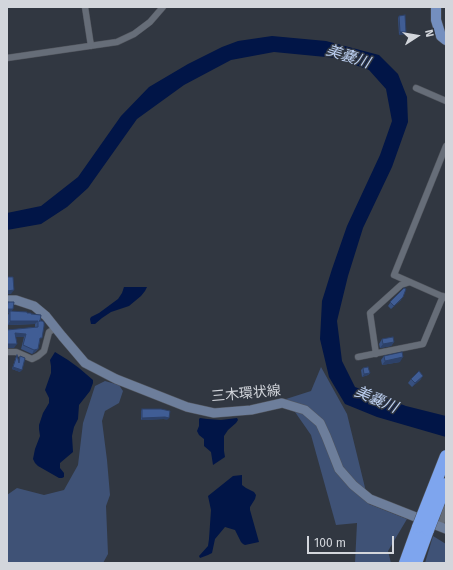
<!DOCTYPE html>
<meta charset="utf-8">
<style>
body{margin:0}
#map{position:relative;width:453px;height:570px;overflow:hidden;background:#313741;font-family:"Fira Sans",sans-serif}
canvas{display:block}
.frame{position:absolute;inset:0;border:8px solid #d3d6dc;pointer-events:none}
.north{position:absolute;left:397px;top:16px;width:40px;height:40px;-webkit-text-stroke:3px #313741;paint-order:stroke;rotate:78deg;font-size:11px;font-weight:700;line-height:16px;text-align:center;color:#d3d6dc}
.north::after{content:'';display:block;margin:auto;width:14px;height:18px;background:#d3d6dc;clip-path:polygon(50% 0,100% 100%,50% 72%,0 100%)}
.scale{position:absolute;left:307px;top:536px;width:87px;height:18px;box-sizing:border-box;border:2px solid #d3d6dc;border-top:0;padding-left:5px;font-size:12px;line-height:14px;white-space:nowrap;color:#d3d6dc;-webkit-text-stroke:3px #313741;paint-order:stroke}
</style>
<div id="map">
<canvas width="453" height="570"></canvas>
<div class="frame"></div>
<div class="north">N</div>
<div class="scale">100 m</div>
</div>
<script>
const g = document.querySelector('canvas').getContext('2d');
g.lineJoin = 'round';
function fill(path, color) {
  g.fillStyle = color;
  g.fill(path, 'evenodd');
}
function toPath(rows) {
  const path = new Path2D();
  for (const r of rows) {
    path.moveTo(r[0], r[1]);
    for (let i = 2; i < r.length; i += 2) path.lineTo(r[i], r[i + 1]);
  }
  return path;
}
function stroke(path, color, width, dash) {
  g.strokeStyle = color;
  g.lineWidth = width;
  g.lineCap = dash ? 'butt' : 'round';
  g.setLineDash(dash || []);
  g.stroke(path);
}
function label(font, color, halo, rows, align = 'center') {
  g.font = font + ' "Fira Sans","Noto Sans JP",sans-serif';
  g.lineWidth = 3;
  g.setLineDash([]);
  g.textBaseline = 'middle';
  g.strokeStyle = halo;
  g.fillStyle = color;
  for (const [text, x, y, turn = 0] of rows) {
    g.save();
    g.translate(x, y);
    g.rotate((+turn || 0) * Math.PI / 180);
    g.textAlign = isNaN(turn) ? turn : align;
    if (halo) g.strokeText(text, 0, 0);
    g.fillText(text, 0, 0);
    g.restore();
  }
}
const green = toPath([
 [321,367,347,414,369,504,407,519,388,551,391,563,355,563,357,523,336,525,311,435,286,399,311,391],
 [105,381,119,385,123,391,119,403,105,411,102,421,107,460,110,495,106,506,108,554,103,563,7,563,7,495,17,488,44,495,64,490,78,465,83,423,95,386],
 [433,536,446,544,446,563,425,563]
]);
const water = toPath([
 [272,36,326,41,379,55,398,74,407,97,408,122,392,167,363,228,348,276,337,321,342,361,355,387,406,406,446,416,446,437,377,417,345,404,329,377,320,339,322,301,332,269,347,226,380,155,392,121,386,89,369,70,336,58,274,52,231,60,184,85,137,119,88,188,67,207,41,224,7,230,7,213,41,206,78,177,121,116,149,87,188,64,222,47,238,41],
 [124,287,147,287,145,291,141,296,129,306,111,312,102,318,95,324,91,324,90,319,91,317,99,313,118,299,122,293],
 [55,352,68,360,79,368,93,380,93,383,90,391,79,405,78,419,74,427,72,436,73,452,60,463,60,468,64,473,64,477,62,478,59,478,38,466,35,463,33,459,35,449,40,436,39,429,39,425,43,413,49,403,49,398,45,390,51,373,51,366,50,360],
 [200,418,207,419,221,420,237,418,238,420,236,423,228,430,224,436,224,451,225,457,213,465,211,452,204,446,204,439,199,435,197,431,199,426,199,419],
 [242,475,242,485,246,488,254,492,256,495,255,499,250,507,250,510,259,542,245,545,243,544,241,542,235,530,225,527,215,539,212,553,208,555,200,558,199,556,208,546,209,539,211,510,208,496,233,476]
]);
const street = toPath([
 [85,7,91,46],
 [7,58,117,42,134,34,150,22,163,7],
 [416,88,446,101],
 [446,146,394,275,446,298],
 [7,352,16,352,32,359,38,356,44,351,49,332,56,328],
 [376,354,370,313,401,285,410,282],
 [358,357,423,344,443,296],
 [440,527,446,508]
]);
const secondary = toPath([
 [7,300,16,300,34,306,46,316,62,336,85,363,116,379,187,407,214,413,251,410,282,403,305,410,320,423,326,436,339,469,353,485,370,499,446,529]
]);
const primary = toPath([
 [436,7,436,20,441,36,446,40]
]);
const highway = toPath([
 [405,563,418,527],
 [416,563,428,530]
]);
const highwayBridge = toPath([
 [418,527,446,456],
 [428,530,446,484]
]);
const wall = toPath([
 [399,16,405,34,399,35,398,18],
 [392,300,401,300,391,309,388,306],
 [8,302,12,311,41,315,40,341,38,349,35,352,32,354,21,349,24,337,15,337,14,348,7,330,35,327,35,324,8,325,8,315,9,313,7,313,7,303],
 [382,339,394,342,391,346,380,348,379,344],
 [17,355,18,361,20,356,20,372,12,369,16,357],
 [384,356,400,362,382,365,381,360],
 [363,368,370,373,368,375,362,377,361,370],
 [423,376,420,380,412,387,408,383,411,379],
 [142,409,167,420,164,419,141,420,141,411]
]);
const shadedWall = toPath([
 [400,32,406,32,405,34,399,35],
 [14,290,11,294,7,294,7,291],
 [403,297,401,300,391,309],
 [7,309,13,309,10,313,10,311,9,313,7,313],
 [10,321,38,321,35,324,8,325],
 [15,333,26,334,24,337,12,337],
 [394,342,391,346,380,348,383,344],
 [8,344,17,344,14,348,7,348,7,345],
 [38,349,35,352,32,354,34,350],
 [403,357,400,362,382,365,385,361],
 [13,367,22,370,20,372,12,369],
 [370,373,368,375,362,377,364,374],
 [423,376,420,380,412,387,415,383],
 [165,417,169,418,167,420,164,419,141,420,142,418]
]);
const building = toPath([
 [405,15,406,32,400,32,399,16,405,15],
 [7,277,13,277,14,290,7,291,7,277],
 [404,288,406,289,403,297,394,306,390,302,404,288],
 [8,302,14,302,13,309,7,309,8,302],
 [10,311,27,312,27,313,31,313,31,314,41,315,40,321,39,321,43,321,43,322,44,322,44,326,42,338,40,338,38,349,34,350,23,345,26,334,15,333,17,344,8,344,7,345,7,330,38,327,38,321,10,321,10,311],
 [393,337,394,342,383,344,382,339,393,337],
 [402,352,403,357,385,361,384,356,402,352],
 [17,355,19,363,20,356,25,358,22,370,13,367,17,355],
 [368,367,370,373,364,374,363,368,368,367],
 [419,371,423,376,415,383,411,379,419,371],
 [142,409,161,409,170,411,169,418,165,417,142,418,142,409]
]);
const streetNames = [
 ["三木環状線",246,394,-5]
];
const waterNames = [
 ["美嚢川",348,57,18],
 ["美嚢川",376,400,23]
];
fill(green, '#3f5276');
fill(water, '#011547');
stroke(street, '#51555d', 7);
stroke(secondary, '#51555d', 10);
stroke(primary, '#51555d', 11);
stroke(highway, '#51555d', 13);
stroke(street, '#666d78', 6);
stroke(secondary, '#6d7e9b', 9);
stroke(primary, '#748fbf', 10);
stroke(highway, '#7ea5ee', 12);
stroke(highwayBridge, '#51555d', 13, []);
stroke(highwayBridge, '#7ea5ee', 12);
fill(wall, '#375080');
fill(shadedWall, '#2d4168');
fill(building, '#405d95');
stroke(building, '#2d4168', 1);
label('14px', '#d3d6dc', '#313741', streetNames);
label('italic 15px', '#bccff0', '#313741', waterNames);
</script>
